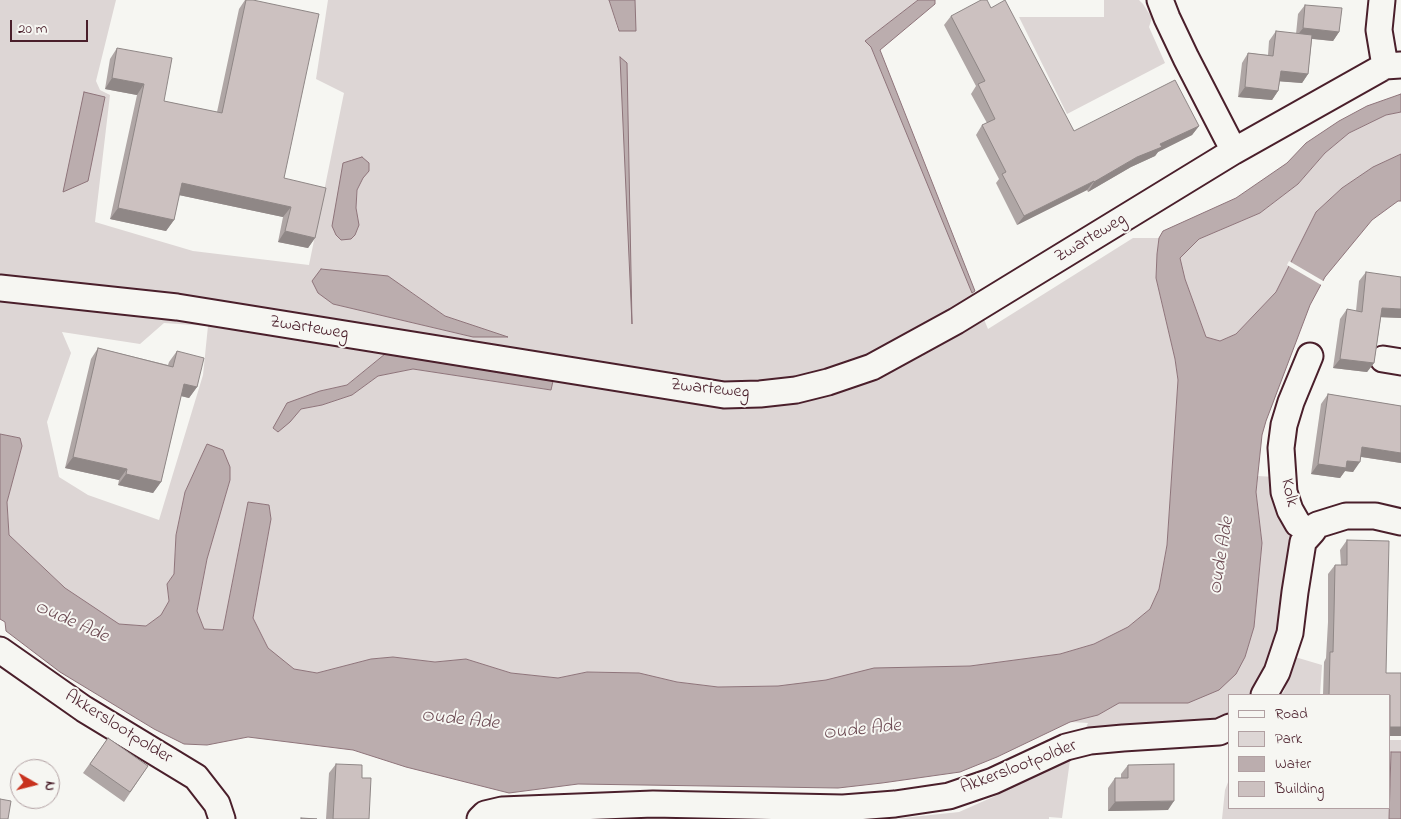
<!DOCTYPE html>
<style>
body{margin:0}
#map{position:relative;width:1401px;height:819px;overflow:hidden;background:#f6f6f2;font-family:"Indie Flower",sans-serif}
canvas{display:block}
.legend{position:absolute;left:1228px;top:694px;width:162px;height:115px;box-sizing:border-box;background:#f6f6f2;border:1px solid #b1a0a2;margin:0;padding:6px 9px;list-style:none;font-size:15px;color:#4a1f2b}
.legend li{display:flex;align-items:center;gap:10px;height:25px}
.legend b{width:25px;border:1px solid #b1a0a2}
.north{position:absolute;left:10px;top:759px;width:50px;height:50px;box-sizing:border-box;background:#f6f6f2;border:1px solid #b1a0a2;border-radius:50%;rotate:98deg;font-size:14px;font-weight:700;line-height:20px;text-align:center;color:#4a1f2b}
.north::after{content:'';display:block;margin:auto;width:18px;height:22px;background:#c8321e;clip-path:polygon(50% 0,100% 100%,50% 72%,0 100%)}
.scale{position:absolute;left:10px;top:20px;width:78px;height:22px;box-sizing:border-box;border:2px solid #4a1f2b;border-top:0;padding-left:6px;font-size:15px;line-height:18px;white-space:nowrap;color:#4a1f2b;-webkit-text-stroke:4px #f6f6f2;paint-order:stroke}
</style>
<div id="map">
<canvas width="1401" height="819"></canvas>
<ul class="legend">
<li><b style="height:6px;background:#f6f6f2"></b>Road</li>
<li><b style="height:14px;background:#ddd6d5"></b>Park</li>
<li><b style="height:14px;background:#bbadae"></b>Water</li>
<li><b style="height:14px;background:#ccc1c0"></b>Building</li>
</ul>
<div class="north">N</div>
<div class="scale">20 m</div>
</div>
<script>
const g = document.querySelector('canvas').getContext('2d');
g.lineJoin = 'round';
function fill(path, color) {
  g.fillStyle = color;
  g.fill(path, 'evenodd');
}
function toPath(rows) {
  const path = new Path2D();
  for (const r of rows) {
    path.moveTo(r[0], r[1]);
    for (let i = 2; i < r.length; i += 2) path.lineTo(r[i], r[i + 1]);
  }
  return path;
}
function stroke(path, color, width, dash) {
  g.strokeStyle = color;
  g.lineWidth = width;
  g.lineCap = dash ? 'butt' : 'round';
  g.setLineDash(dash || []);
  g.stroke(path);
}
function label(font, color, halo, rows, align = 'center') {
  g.font = font + ' "Indie Flower",sans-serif';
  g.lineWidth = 4;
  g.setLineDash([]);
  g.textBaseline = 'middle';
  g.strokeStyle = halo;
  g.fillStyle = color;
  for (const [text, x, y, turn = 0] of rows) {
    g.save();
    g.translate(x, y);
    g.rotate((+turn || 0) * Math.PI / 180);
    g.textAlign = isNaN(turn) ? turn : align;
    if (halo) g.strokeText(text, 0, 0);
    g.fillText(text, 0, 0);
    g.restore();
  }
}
const green = toPath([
 [0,0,116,0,96,81,100,90,110,95,95,222,193,251,309,265,344,93,316,79,328,0,609,0,618,31,635,30,635,0,918,0,865,41,871,47,988,329,1133,238,1159,238,1157,254,1156,278,1175,359,1178,380,1167,545,1159,589,1150,609,1128,627,1094,644,1060,654,970,666,778,686,718,687,677,682,638,673,587,672,558,678,511,673,466,659,435,662,393,657,371,659,317,673,294,669,273,654,268,648,253,618,271,519,269,505,248,502,223,630,204,629,197,611,207,559,230,480,230,467,207,444,185,492,176,535,174,574,167,584,169,601,161,615,146,626,118,624,65,588,9,535,7,502,22,446,20,438,0,434],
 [351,159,363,177,357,190,356,208,358,225,355,235],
 [410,291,445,316,506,337,473,337,333,304],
 [164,323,208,326,203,375,159,520,88,495,59,477,47,422,71,353,62,332,140,344],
 [385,354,553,381,551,390,413,369,378,376,352,395,322,405,301,409,278,432,273,428,320,391,347,385],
 [1104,0,1139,0,1143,4,1152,18,1149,27,1165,63,1067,114,1019,17,1104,17],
 [1401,112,1401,154,1373,167,1342,188,1316,212,1276,292,1236,334,1220,341,1206,337,1185,279,1179,258,1199,239,1260,213,1298,184,1325,153,1349,133,1386,115],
 [1258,476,1275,477,1290,538,1292,559,1281,642,1258,695,1230,695,1230,720,1082,735,1088,723,1070,722,1098,715,1119,703,1188,703,1245,657,1254,627,1262,543,1256,492],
 [1295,657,1322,665,1320,695,1281,695,1284,691],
 [1390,740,1401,740,1401,752,1391,753,1390,772],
 [1071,753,1062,818,1049,817,1049,819,893,819,959,812,993,797,1044,771],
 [1230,777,1230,808,1389,808,1389,819,1222,819,1225,790],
 [637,810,828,819,509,819]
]);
const water = toPath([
 [609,0,635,0,636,31,619,31,609,0],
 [918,0,935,0,935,4,880,50,975,291,972,293,871,47,865,41,918,0],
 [620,57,627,63,632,324,620,57],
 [84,92,105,97,88,181,63,192,84,92],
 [1401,94,1401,112,1386,115,1349,133,1325,153,1298,184,1260,213,1199,239,1180,258,1185,279,1206,337,1220,341,1236,334,1276,292,1316,212,1342,188,1373,167,1401,154,1401,201,1398,201,1372,220,1325,277,1310,305,1266,421,1262,435,1256,492,1262,543,1254,627,1245,657,1236,674,1219,690,1188,703,1119,703,1098,715,1070,722,997,757,960,772,882,783,838,788,578,784,509,793,406,767,353,750,248,737,207,745,184,744,154,729,60,672,6,631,5,622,0,619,0,434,20,438,22,446,7,502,9,535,65,588,119,624,146,626,161,615,169,601,167,584,174,574,176,535,185,492,207,444,223,450,230,467,230,480,207,559,197,611,204,629,223,630,248,502,269,505,271,519,253,618,268,648,294,669,317,673,371,659,393,657,435,662,466,659,511,673,558,678,587,672,639,673,677,682,718,687,778,686,826,680,874,668,970,666,1060,654,1094,644,1128,627,1150,609,1159,589,1167,545,1178,380,1175,359,1156,278,1157,254,1159,238,1163,231,1236,198,1287,163,1306,143,1339,121,1367,106,1401,94],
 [362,157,369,163,369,171,363,178,357,190,356,208,359,225,355,235,351,239,341,240,336,235,332,226,343,163,362,157],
 [321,269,388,276,445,316,508,337,473,337,333,304,318,293,312,281,321,269],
 [385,354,553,381,551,390,413,369,378,376,352,395,322,405,301,409,290,422,278,432,273,428,287,403,320,391,347,385,385,354],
 [1391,752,1401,752,1401,819,1389,819,1391,752]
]);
const pier = toPath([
 [1289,261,1325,282,1323,286,1287,265]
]);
const street = toPath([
 [1160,0,1167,18,1186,58,1234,151],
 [1382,0,1379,30,1385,66],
 [0,288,177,307,724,395,760,394,796,390,828,382,872,367,956,321,1234,151,1385,66,1401,65],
 [1310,356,1291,402,1284,425,1281,448,1284,492,1290,510,1298,524,1312,532,1317,525,1346,516,1375,516,1401,522],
 [1383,359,1401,362],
 [0,650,84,709,196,777,217,804,222,819],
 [1264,695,1277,672,1290,633,1295,592,1303,542,1312,532],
 [480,819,485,814,502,810,653,804,843,808,895,804,949,796,993,781,1066,747,1090,741,1123,738,1219,732,1230,727]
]);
const wall = toPath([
 [245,0,253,0,284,178,315,238,308,248,278,242,283,217,179,195,174,220,166,231,110,219,137,95,105,89,110,59,117,48,164,101,217,112,239,9],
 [1305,5,1339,32,1333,41,1312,39,1308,74,1302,83,1280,81,1278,91,1272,100,1238,97,1242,63,1248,53,1268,55,1269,41,1276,31,1296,34,1298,14],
 [991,8,1074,131,1199,126,1192,135,1158,152,1155,156,1131,167,1088,192,1087,190,1017,225,996,183,999,179,976,135,982,125,987,123,971,94,976,86,944,25,951,16],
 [1366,272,1401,318,1381,317,1374,363,1367,372,1333,368,1340,319,1347,309,1356,311,1359,281],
 [98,348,168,365,169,362,177,351,197,387,189,398,181,396,161,482,153,493,118,485,119,480,65,468,91,359],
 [1328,394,1401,406,1401,463,1361,457,1353,472,1345,471,1340,478,1311,474,1321,404],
 [1347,540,1386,673,1401,673,1401,736,1390,736,1390,695,1323,695,1324,662,1326,658,1328,622,1328,574,1335,565,1341,565,1340,550],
 [108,738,148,766,124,802,83,773],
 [336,764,362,778,369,819,326,819,329,773],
 [1128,765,1168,810,1108,811,1108,788,1115,778,1121,778,1121,774]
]);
const shadedWall = toPath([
 [1303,28,1339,32,1333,41,1296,37],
 [1281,71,1308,74,1302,83,1274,81],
 [112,78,144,84,137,95,105,89],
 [1245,87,1278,91,1272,100,1238,97],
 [1199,126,1192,135,1158,152,1155,156,1131,167,1088,192,1094,182,1160,144],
 [1094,181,1087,190,1017,225,1024,216],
 [182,183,291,207,283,217,174,194],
 [118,208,174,220,166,231,110,219],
 [285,231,315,238,308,248,278,242],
 [1382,308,1401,309,1401,318,1376,317],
 [1340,359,1374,363,1367,372,1333,368],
 [184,384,197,387,189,398,177,395],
 [1362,447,1401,453,1401,463,1356,456],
 [73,457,127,469,119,480,65,468],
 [1347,461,1360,462,1353,472,1345,471,1340,478,1311,474,1318,464],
 [126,474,161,482,153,493,118,485],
 [1390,727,1401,727,1401,736,1390,736],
 [1174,801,1168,810,1108,811,1115,802]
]);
const building = toPath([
 [246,0,253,0,319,14,284,178,326,188,315,238,285,231,291,207,182,183,174,220,118,208,144,84,112,78,117,48,172,58,164,101,222,113,246,0],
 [981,0,987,0,991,8,1005,0,1074,131,1175,80,1199,126,1160,144,1162,147,1137,157,1094,182,1094,181,1024,216,1002,174,1006,172,982,125,995,119,978,84,985,81,951,16,981,0],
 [1305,5,1342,8,1339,32,1303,28,1305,5],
 [1276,31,1312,35,1308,74,1281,71,1278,91,1245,87,1248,53,1273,56,1276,31],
 [1366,272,1401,277,1401,309,1382,308,1374,363,1340,359,1347,309,1362,312,1366,272],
 [98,348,173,367,177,351,204,358,197,387,184,384,161,482,126,474,127,469,73,457,98,348],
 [1328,394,1401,406,1401,453,1362,447,1360,462,1347,461,1346,468,1318,464,1328,394],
 [1347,540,1389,541,1386,673,1401,673,1401,727,1390,727,1390,695,1329,695,1330,652,1333,652,1334,613,1335,565,1347,565,1347,540],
 [108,738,148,766,130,792,90,764,108,738],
 [336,764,362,765,362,778,371,778,369,819,333,819,336,764],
 [1174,764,1174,801,1115,802,1115,778,1128,778,1128,765,1174,764],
 [0,799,11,801,8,819,0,819,0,799],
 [301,818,317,819,301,819,301,818]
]);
const streetNames = [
 ["Zwarteweg",1091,239,-31],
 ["Zwarteweg",309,329,9],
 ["Zwarteweg",710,390,6],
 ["Kolk",1288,493,77],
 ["Akkerslootpolder",118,728,32],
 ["Akkerslootpolder",1019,768,-21]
];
const waterNames = [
 ["Oude Ade",1223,556,-81],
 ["Oude Ade",71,623,24],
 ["Oude Ade",460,721,6],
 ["Oude Ade",862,731,-6]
];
fill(green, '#ddd6d5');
fill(water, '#bbadae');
stroke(water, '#8e747a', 1);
fill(pier, '#f6f6f2');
stroke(street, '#4a1f2b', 29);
stroke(street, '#f6f6f2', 25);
fill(wall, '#afa6a5');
fill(shadedWall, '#8f8786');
fill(building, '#ccc1c0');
stroke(building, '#8f8786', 1);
label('18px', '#4a1f2b', '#f6f6f2', streetNames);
label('italic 19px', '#6c4a52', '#f6f6f2', waterNames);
</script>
